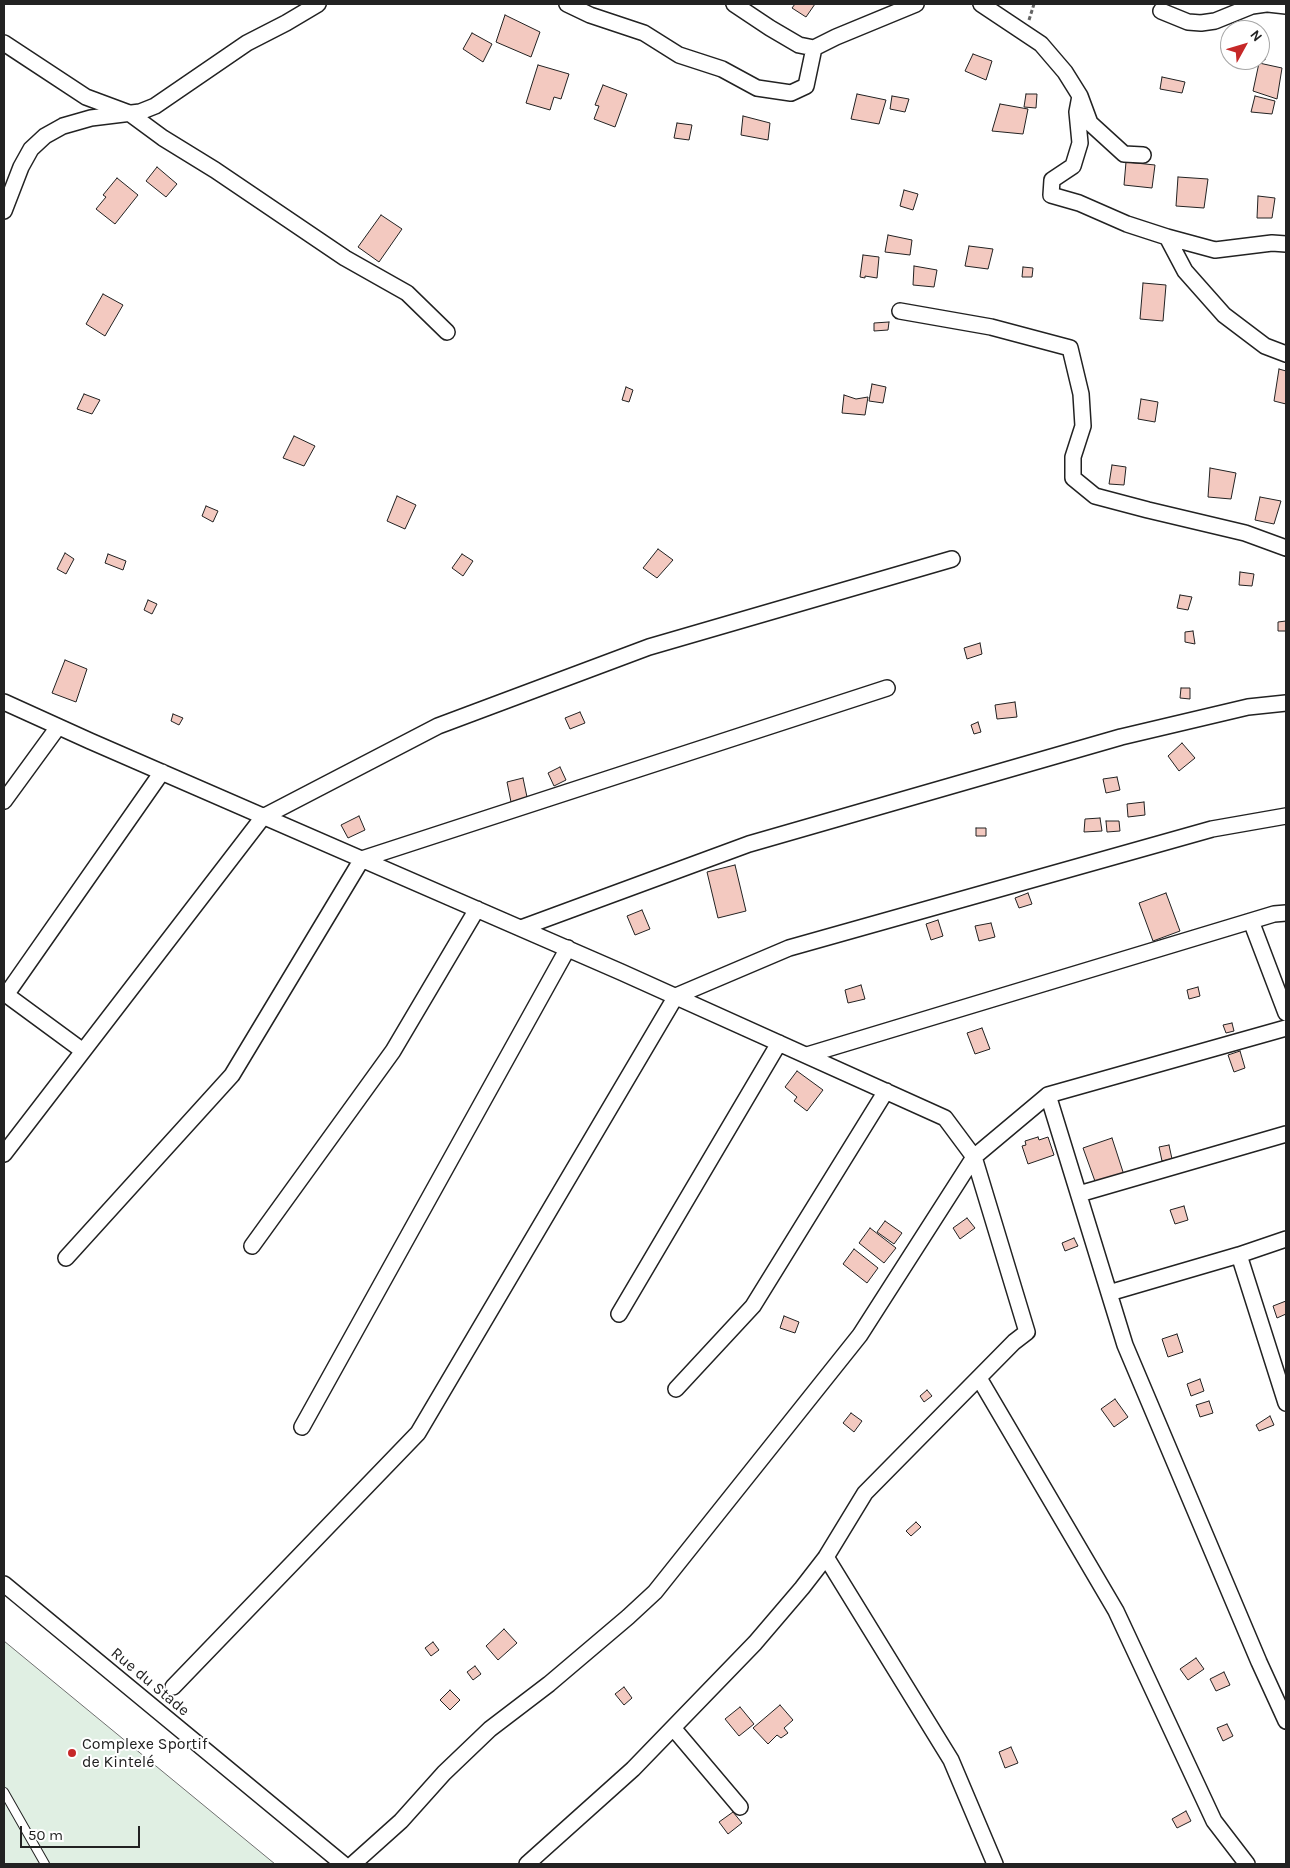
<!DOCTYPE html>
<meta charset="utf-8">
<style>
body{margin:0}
#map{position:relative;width:1290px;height:1868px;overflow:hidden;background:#fff;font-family:Karla,sans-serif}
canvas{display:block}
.frame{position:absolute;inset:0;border:5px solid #222;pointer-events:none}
.north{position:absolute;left:1220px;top:20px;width:50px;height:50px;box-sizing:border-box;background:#fff;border:1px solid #a7a7a7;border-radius:50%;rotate:51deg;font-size:14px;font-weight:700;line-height:20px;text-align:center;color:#222}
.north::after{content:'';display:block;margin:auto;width:18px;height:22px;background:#c62828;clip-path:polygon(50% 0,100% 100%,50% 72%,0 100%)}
.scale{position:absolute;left:20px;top:1826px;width:120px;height:22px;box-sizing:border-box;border:2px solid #222;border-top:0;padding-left:6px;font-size:15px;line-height:18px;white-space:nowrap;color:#222;-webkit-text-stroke:4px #fff;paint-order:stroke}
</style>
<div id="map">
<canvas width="1290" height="1868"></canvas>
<div class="frame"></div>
<div class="north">N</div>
<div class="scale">50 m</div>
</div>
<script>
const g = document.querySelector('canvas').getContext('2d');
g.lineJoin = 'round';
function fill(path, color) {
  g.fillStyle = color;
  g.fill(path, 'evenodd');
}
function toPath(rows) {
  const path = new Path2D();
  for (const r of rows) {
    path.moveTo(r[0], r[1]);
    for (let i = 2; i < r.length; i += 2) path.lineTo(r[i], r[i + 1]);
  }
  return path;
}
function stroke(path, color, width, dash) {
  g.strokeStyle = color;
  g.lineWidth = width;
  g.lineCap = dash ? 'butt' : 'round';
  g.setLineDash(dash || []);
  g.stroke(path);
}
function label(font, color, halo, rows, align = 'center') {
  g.font = font + ' Karla,sans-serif';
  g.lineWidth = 4;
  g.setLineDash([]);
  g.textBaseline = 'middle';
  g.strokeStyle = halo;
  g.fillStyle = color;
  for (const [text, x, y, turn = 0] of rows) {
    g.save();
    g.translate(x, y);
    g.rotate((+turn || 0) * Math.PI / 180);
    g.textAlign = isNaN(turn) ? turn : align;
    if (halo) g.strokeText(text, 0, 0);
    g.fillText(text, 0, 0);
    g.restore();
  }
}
const green = toPath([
 [4,1641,275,1864,4,1864,4,1641]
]);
const building = toPath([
 [795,4,815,4,806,17,792,8,795,4],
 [505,15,540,32,531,57,496,42,505,15],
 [472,33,492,44,483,62,463,49,472,33],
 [1260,38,1265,39,1265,60,1260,59,1260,38],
 [973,54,992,61,986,80,965,71,973,54],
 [1259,63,1282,68,1277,99,1253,91,1259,63],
 [538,65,569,74,561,99,554,97,550,110,526,103,538,65],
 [1162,77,1185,82,1182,93,1160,89,1162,77],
 [603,85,627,94,615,127,594,119,599,106,595,105,603,85],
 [857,94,886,100,879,124,851,119,857,94],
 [1026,94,1037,94,1036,108,1024,107,1026,94],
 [892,96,909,99,905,112,890,109,892,96],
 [1255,96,1275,101,1272,114,1251,112,1255,96],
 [1000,104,1028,109,1023,134,992,131,1000,104],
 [743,116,770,123,768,140,741,135,743,116],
 [677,123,692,125,689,140,674,138,677,123],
 [1126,162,1155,165,1152,188,1124,185,1126,162],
 [157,167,177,184,166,197,146,181,157,167],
 [1178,177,1208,179,1204,208,1176,206,1178,177],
 [117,178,138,195,115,224,96,209,106,197,103,195,117,178],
 [904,190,918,194,913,210,900,206,904,190],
 [1258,196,1275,198,1272,218,1257,218,1258,196],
 [381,215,402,229,379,262,358,247,381,215],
 [888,235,912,240,910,255,885,252,888,235],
 [969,246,993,249,988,269,965,266,969,246],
 [863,255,879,257,877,278,865,276,865,278,860,277,863,255],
 [914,266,937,270,934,287,913,285,914,266],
 [1023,267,1033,268,1032,277,1022,277,1023,267],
 [1143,283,1166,285,1163,321,1140,319,1143,283],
 [103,294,123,305,105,336,86,324,103,294],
 [889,322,888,330,874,331,874,323,889,322],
 [1279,369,1286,371,1286,404,1274,401,1279,369],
 [872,384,886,387,883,403,869,401,872,384],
 [626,387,633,390,629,402,622,400,626,387],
 [84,394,100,400,92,414,77,409,84,394],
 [844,395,856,399,868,397,865,415,842,413,844,395],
 [1141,399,1158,402,1155,422,1138,419,1141,399],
 [294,436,315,446,304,466,283,458,294,436],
 [1112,465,1126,467,1124,485,1109,484,1112,465],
 [1210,468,1236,473,1231,499,1208,497,1210,468],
 [397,496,416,505,405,529,387,521,397,496],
 [1260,497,1281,501,1274,524,1255,520,1260,497],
 [206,506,218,511,213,522,202,516,206,506],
 [658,549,673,560,657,578,643,568,658,549],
 [65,553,74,559,66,574,57,569,65,553],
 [108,554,126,561,123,570,105,563,108,554],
 [462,554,473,561,463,576,452,568,462,554],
 [1240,572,1254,574,1252,586,1239,585,1240,572],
 [1180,595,1192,597,1188,610,1177,608,1180,595],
 [148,600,157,604,152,614,144,610,148,600],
 [1286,621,1286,631,1278,631,1278,622,1286,621],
 [1193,631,1195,644,1185,642,1185,632,1193,631],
 [980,643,982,654,967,659,964,648,980,643],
 [65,660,87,669,76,702,52,693,65,660],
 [1181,688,1190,688,1190,699,1180,698,1181,688],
 [1015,702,1017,717,997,719,995,705,1015,702],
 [580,712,585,723,570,729,565,718,580,712],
 [173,714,183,718,179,725,171,721,173,714],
 [978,722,981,732,974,734,971,725,978,722],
 [1182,743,1195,758,1179,771,1168,756,1182,743],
 [560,767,566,780,554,786,548,773,560,767],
 [1117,777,1120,790,1106,793,1103,779,1117,777],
 [523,778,527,797,511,802,507,782,523,778],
 [1144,802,1145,815,1128,817,1127,804,1144,802],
 [359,816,365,830,348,838,341,825,359,816],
 [1100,818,1102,831,1084,832,1085,819,1100,818],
 [1106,821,1119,821,1120,831,1107,832,1106,821],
 [976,828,986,828,986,836,976,836,976,828],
 [735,865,746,911,718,918,707,872,735,865],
 [1028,893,1032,904,1019,908,1015,898,1028,893],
 [1166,893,1180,931,1153,941,1139,903,1166,893],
 [642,910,650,929,635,935,627,916,642,910],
 [938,920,943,936,931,940,926,924,938,920],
 [991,923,995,937,979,941,975,926,991,923],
 [861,985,865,999,848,1003,845,990,861,985],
 [1198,987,1200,996,1189,999,1187,990,1198,987],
 [1232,1023,1234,1031,1226,1033,1223,1025,1232,1023],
 [982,1028,990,1049,975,1054,967,1033,982,1028],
 [1240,1051,1245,1068,1234,1072,1228,1055,1240,1051],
 [797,1071,823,1090,807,1111,794,1101,797,1097,785,1087,797,1071],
 [1038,1137,1039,1140,1048,1137,1054,1155,1028,1164,1022,1146,1026,1145,1025,1141,1038,1137],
 [1112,1138,1124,1175,1096,1184,1083,1148,1112,1138],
 [1169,1145,1172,1159,1162,1161,1159,1147,1169,1145],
 [1184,1206,1188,1220,1175,1224,1170,1210,1184,1206],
 [967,1218,975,1228,960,1239,953,1228,967,1218],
 [885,1221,902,1233,894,1244,877,1232,885,1221],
 [870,1228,896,1248,884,1263,859,1243,870,1228],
 [1074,1238,1078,1246,1065,1251,1062,1243,1074,1238],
 [854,1249,878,1268,867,1283,843,1264,854,1249],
 [1286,1301,1286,1314,1277,1318,1273,1306,1286,1301],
 [784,1316,799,1322,795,1333,780,1328,784,1316],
 [1177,1334,1183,1352,1168,1357,1162,1339,1177,1334],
 [1200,1379,1204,1391,1191,1396,1187,1384,1200,1379],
 [927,1390,932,1396,924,1402,920,1396,927,1390],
 [1115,1399,1128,1417,1114,1427,1101,1409,1115,1399],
 [1209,1401,1213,1413,1200,1417,1196,1405,1209,1401],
 [851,1413,862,1421,854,1432,843,1423,851,1413],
 [1270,1416,1274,1425,1259,1431,1256,1425,1270,1416],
 [916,1522,921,1527,911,1536,906,1531,916,1522],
 [504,1629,517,1643,498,1660,486,1646,504,1629],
 [433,1642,439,1650,431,1656,425,1648,433,1642],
 [1196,1658,1204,1669,1188,1680,1180,1669,1196,1658],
 [475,1666,481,1674,473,1680,467,1672,475,1666],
 [1224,1672,1230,1685,1216,1691,1210,1679,1224,1672],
 [624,1687,632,1698,624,1705,615,1694,624,1687],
 [450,1690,460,1700,450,1710,440,1700,450,1690],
 [780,1705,793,1720,784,1728,788,1733,781,1738,777,1735,768,1744,753,1728,780,1705],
 [740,1707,754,1724,739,1736,725,1719,740,1707],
 [1227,1724,1233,1736,1223,1741,1217,1728,1227,1724],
 [1011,1747,1018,1763,1005,1768,999,1752,1011,1747],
 [1186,1811,1191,1821,1177,1828,1172,1819,1186,1811],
 [733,1812,742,1823,728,1834,719,1822,733,1812]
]);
const path = toPath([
 [1029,20,1034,4]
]);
const lane = toPath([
 [4,1792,45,1864]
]);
const street = toPath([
 [567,4,590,15,644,33,679,55,722,69,757,88,791,93,806,86,814,48],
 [734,4,770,28,799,45,814,48,836,37,916,4],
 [981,4,1041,44,1065,72,1080,96],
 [1268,4,1286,6],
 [1161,11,1188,22,1201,23,1215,21,1252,6,1266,4],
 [4,43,86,97,129,113,163,138,215,170,345,258,407,293,447,332],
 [1143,155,1124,154,1090,123,1080,96,1077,112,1080,143,1073,166,1052,180,1051,195,1079,203,1127,224,1167,237],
 [4,211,21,167,31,149,45,136,63,126,91,118,140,112,155,106,247,43,286,23,318,4],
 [1286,244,1272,243,1215,250,1167,237,1185,271,1224,315,1265,346,1286,354],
 [900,311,991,327,1070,348,1081,394,1083,426,1073,457,1073,478,1095,496,1148,510,1245,533,1286,548],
 [4,702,90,741,621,972,945,1118,974,1157,1027,1332,1014,1342,865,1493,826,1557,802,1588,755,1643,633,1769,527,1864],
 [4,801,58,727],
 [1251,921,1286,1013],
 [521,928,749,844,1121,737,1248,707,1286,703],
 [4,993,83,1051],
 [6,995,162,772],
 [807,1055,1274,914,1286,913],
 [1048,1095,1125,1345,1259,1662,1286,1721],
 [4,1154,263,817,438,726,649,647,952,559],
 [1079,1194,1286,1134],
 [252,1246,393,1051,477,909],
 [1239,1255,1286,1403],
 [66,1258,232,1075,362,859,887,688],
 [1109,1293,1239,1255,1286,1239],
 [619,1314,779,1043],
 [979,1378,1116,1611,1214,1821,1247,1864],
 [676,1389,753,1306,886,1091],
 [302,1427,568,948],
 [826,1557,951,1760,995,1864],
 [4,1584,343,1864],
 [173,1687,418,1433,676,996,789,948,1212,829,1286,816],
 [674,1729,740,1807],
 [353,1864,401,1821,444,1773,490,1729,549,1684,628,1617,655,1592,860,1335,974,1157,1048,1095,1286,1028]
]);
const markers = [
 [72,1753,5,"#c62828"]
];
const streetNames = [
 ["Rue du Stade",150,1682,40]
];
const poiNames = [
 ["Complexe Sportif",82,1744],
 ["de Kintelé",82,1762]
];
fill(green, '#e0efe3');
stroke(green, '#6f6f6f', 1);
fill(building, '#f3c9c0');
stroke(building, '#222', 1);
stroke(lane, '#222', 10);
stroke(street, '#222', 18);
stroke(path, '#646464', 3, [4, 2.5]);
stroke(lane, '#fff', 8);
stroke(street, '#fff', 15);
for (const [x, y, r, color] of markers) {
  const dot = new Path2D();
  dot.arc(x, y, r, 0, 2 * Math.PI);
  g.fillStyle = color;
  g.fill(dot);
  stroke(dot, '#fff', 2);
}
label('16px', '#222', '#fff', streetNames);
label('16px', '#222', '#fff', poiNames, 'left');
</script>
